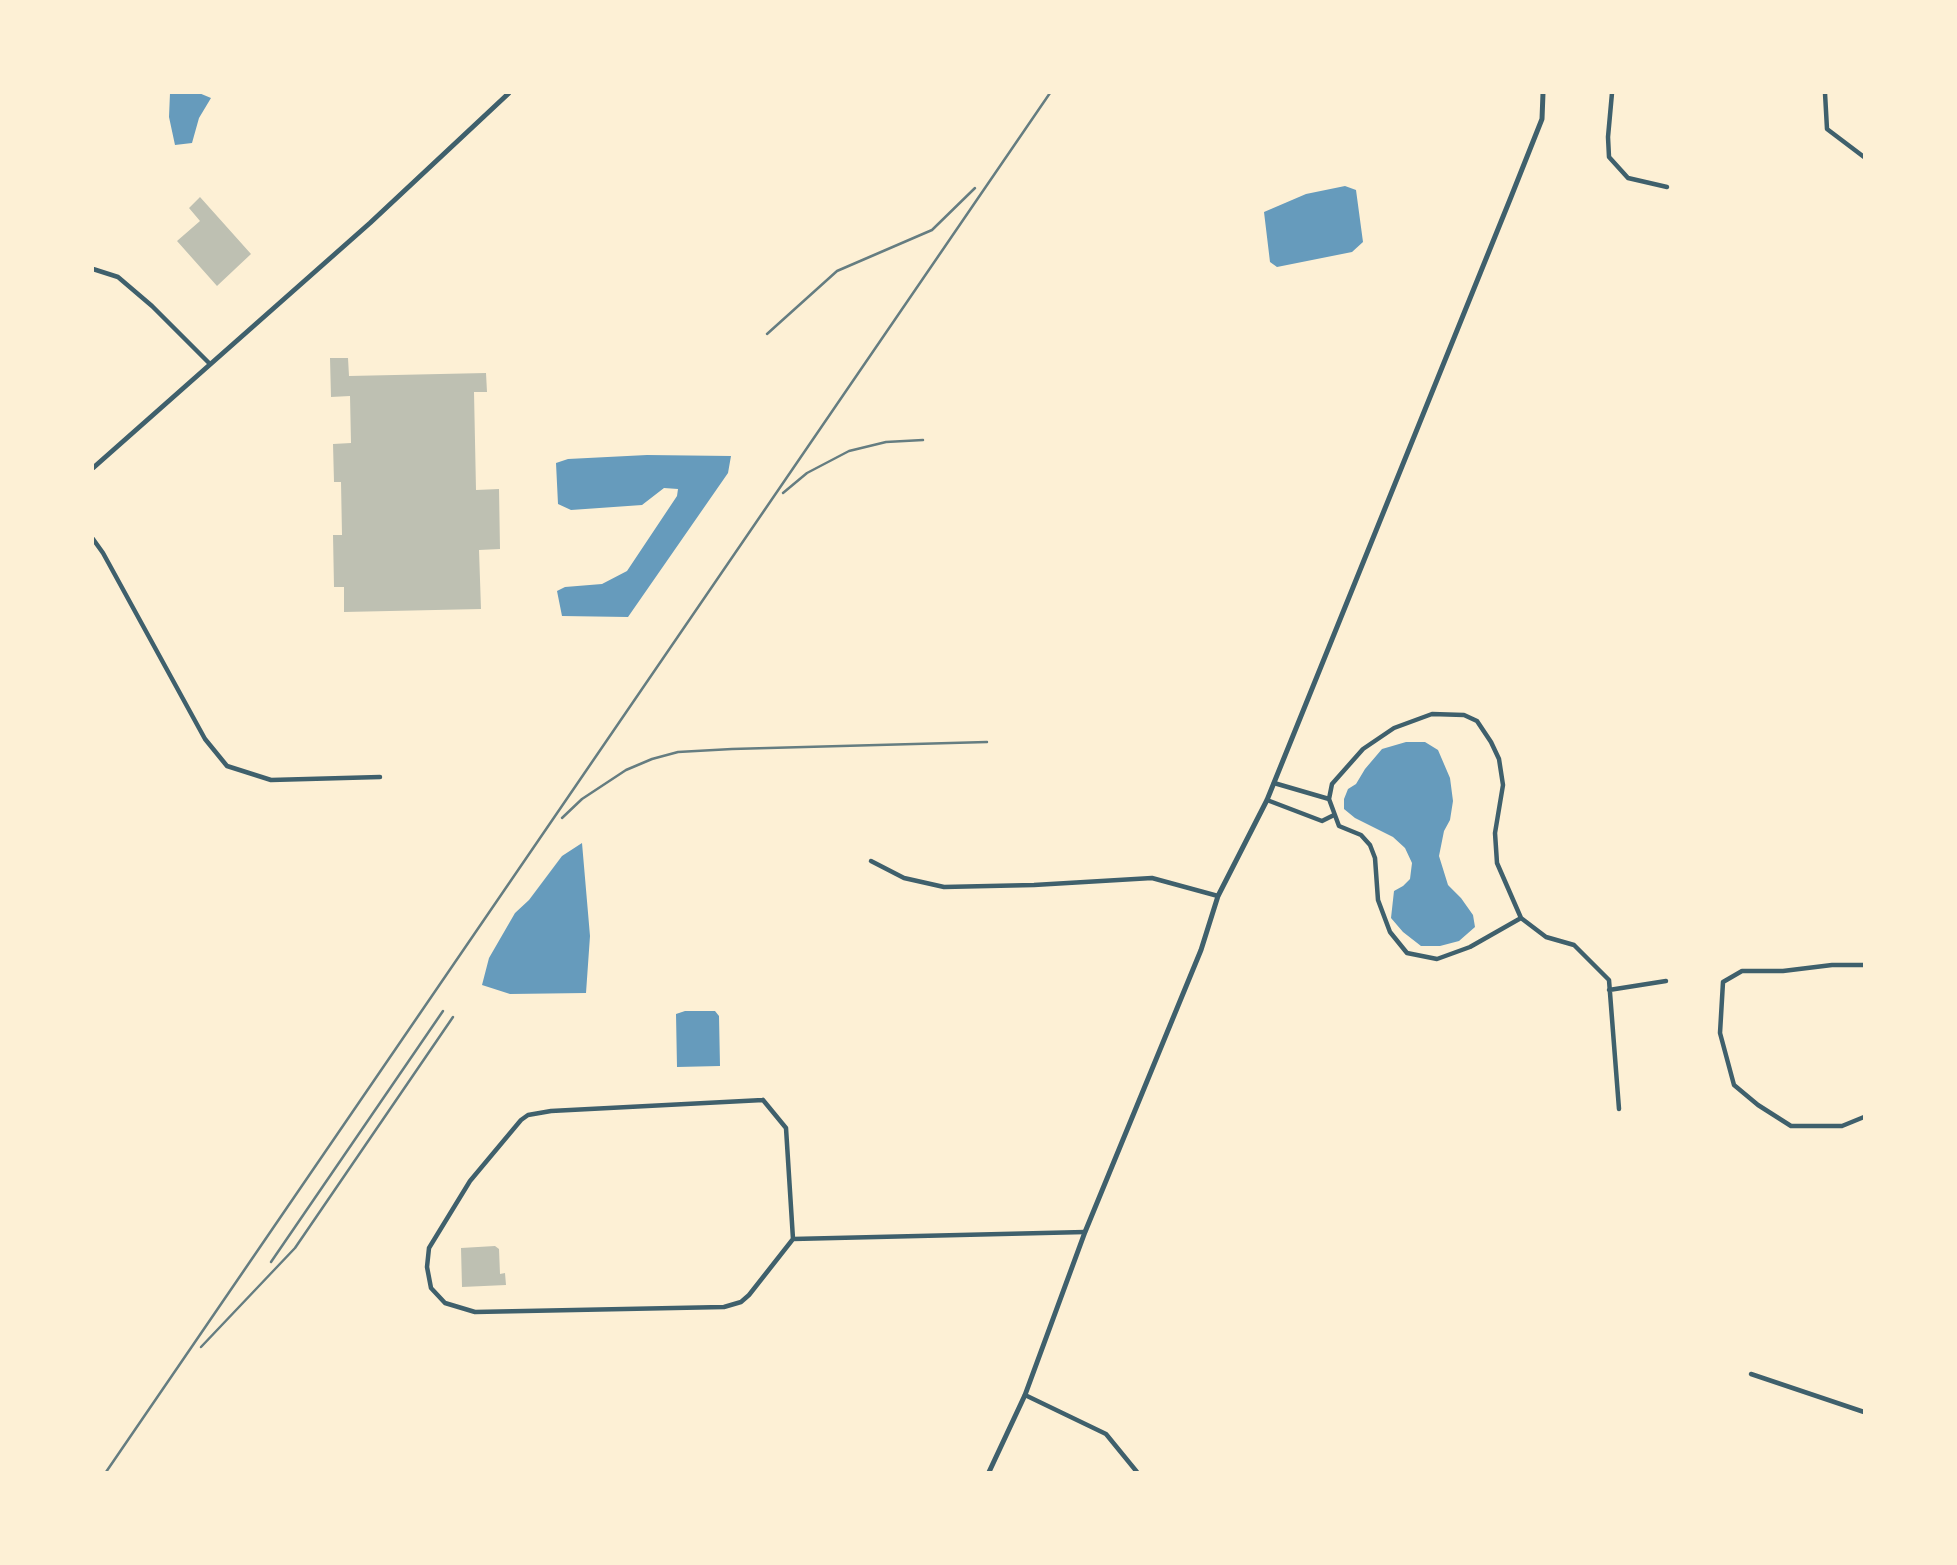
<!DOCTYPE html>
<style>
body{margin:0}
#map{position:relative;width:1957px;height:1565px;overflow:hidden;background:#fdf0d5;font-family:"IBM Plex Sans",sans-serif}
canvas{display:block}
.frame{position:absolute;inset:0;border:94px solid #fdf0d5;pointer-events:none}
</style>
<div id="map">
<canvas width="1957" height="1565"></canvas>
<div class="frame"></div>
</div>
<script>
const g = document.querySelector('canvas').getContext('2d');
g.lineJoin = 'round';
function fill(path, color) {
  g.fillStyle = color;
  g.fill(path, 'evenodd');
}
function toPath(rows) {
  const path = new Path2D();
  for (const r of rows) {
    path.moveTo(r[0], r[1]);
    for (let i = 2; i < r.length; i += 2) path.lineTo(r[i], r[i + 1]);
  }
  return path;
}
function stroke(path, color, width, dash) {
  g.strokeStyle = color;
  g.lineWidth = width;
  g.lineCap = dash ? 'butt' : 'round';
  g.setLineDash(dash || []);
  g.stroke(path);
}
const water = toPath([
 [170,93,199,93,211,98,199,118,192,143,175,145,169,117],
 [1345,186,1356,190,1363,242,1352,252,1277,267,1270,262,1264,212,1306,194],
 [647,455,731,456,728,473,628,617,562,616,557,591,565,587,602,584,627,571,677,496,678,489,664,488,642,505,571,510,558,504,556,463,568,459],
 [1406,742,1425,742,1438,750,1450,778,1453,801,1450,820,1444,831,1439,856,1448,885,1461,898,1473,915,1475,927,1459,941,1440,946,1421,946,1403,932,1391,918,1394,891,1403,886,1410,879,1412,863,1405,848,1393,837,1355,818,1344,809,1344,799,1348,789,1356,784,1365,769,1382,749],
 [582,843,590,936,586,993,510,994,482,985,489,958,515,913,529,900,562,856],
 [685,1011,715,1011,719,1016,720,1066,677,1067,676,1014]
]);
const building = toPath([
 [200,197,251,254,217,286,177,241,200,221,189,208],
 [330,358,348,358,349,376,486,373,487,392,474,392,476,490,499,489,500,549,479,550,481,609,344,612,344,587,334,587,333,535,342,535,341,482,334,482,333,444,351,443,350,396,331,397],
 [495,1246,499,1249,500,1274,505,1273,506,1285,462,1287,461,1248]
]);
const minor = toPath([
 [1612,93,1608,137,1609,157,1628,178,1667,187],
 [1825,93,1827,129,1864,157],
 [93,269,118,277,152,306,210,364],
 [93,539,103,553,205,739,227,766,271,780,380,777],
 [1274,783,1329,799],
 [1329,799,1332,784,1363,749,1394,728,1432,714,1464,715,1477,721,1491,742,1499,759,1503,785,1495,833,1497,863,1521,918,1546,937,1574,945,1609,980,1619,1109],
 [1329,799,1339,826,1361,835,1370,845,1375,858,1378,900,1390,932,1407,953,1437,959,1470,947,1521,918],
 [1267,800,1322,821,1334,815],
 [871,861,904,878,944,887,1034,885,1152,878,1218,896],
 [1864,965,1832,965,1783,971,1742,971,1723,982,1720,1033,1734,1085,1758,1105,1791,1126,1842,1126,1864,1117],
 [1609,990,1666,981],
 [763,1100,786,1128,793,1239,749,1295,741,1302,724,1307,475,1312,445,1303,431,1288,427,1267,429,1248,470,1181,521,1120,528,1115,551,1111,763,1100],
 [793,1239,1085,1232],
 [1751,1374,1864,1412],
 [1025,1395,1106,1434,1137,1472]
]);
const tertiary = toPath([
 [93,468,370,223,509,93],
 [989,1472,1025,1395,1085,1232,1201,950,1218,896,1267,800,1511,197,1542,119,1543,93]
]);
const rail = toPath([
 [767,334,837,271,932,230,975,188],
 [783,493,807,473,849,451,886,442,923,440],
 [562,818,582,799,626,770,652,759,678,752,732,749,987,742],
 [271,1262,443,1011],
 [201,1347,295,1248,453,1017],
 [106,1472,1050,93]
]);
fill(water, '#669bbc');
fill(building, '#bec0b2');
stroke(minor, '#3f606c', 4.5);
stroke(tertiary, '#3f606c', 5);
stroke(rail, '#657d81', 2.5);
</script>
